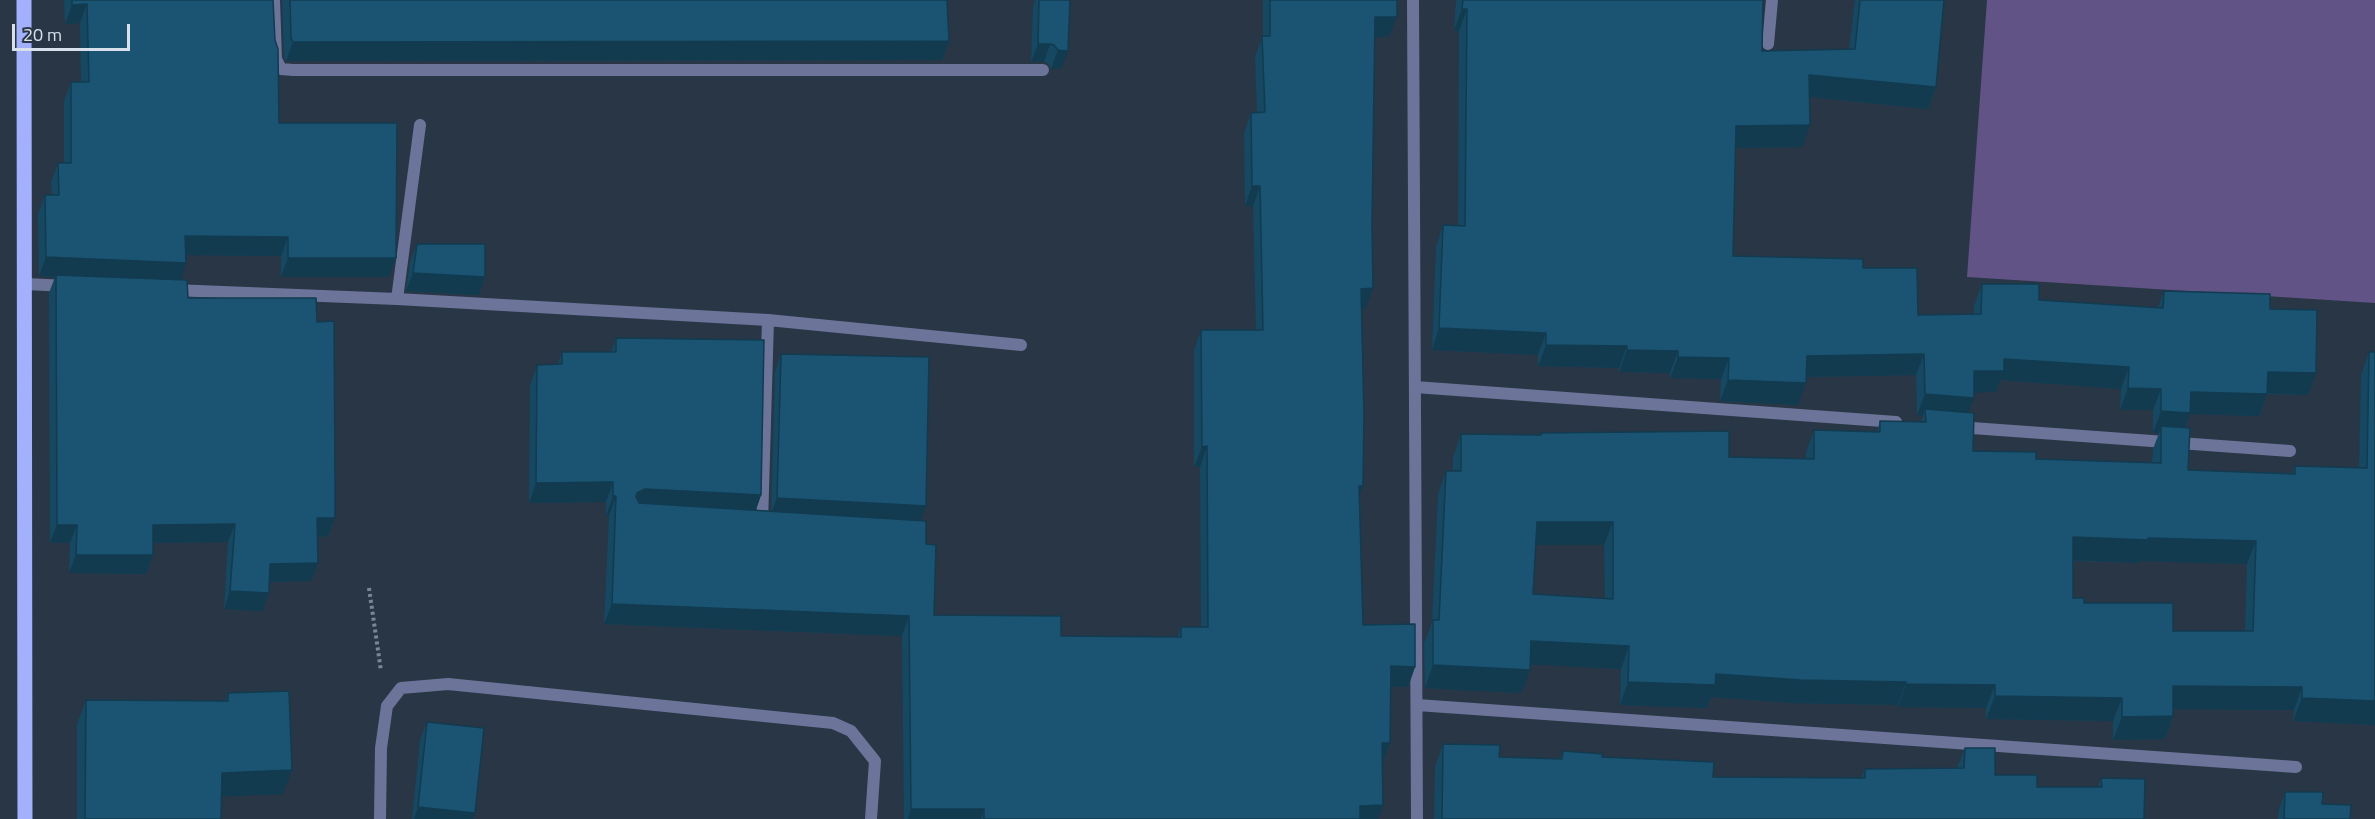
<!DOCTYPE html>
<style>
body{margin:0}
#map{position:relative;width:2375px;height:819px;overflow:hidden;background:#293646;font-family:"Titillium Web",sans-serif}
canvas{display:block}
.scale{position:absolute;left:12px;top:24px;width:118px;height:27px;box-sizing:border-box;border:3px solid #d8e0eb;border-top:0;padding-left:8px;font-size:18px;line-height:21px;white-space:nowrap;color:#d8e0eb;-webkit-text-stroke:4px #293646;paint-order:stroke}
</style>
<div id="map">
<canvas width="2375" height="819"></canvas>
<div class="scale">20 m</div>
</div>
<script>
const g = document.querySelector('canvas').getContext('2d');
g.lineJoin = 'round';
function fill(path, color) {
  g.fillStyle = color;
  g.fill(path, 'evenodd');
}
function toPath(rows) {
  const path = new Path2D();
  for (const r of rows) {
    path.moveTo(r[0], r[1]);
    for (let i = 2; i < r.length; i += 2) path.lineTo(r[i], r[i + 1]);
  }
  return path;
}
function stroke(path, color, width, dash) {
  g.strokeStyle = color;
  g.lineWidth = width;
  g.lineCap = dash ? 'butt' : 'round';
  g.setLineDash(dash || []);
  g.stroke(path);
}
const green = toPath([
 [1987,0,2375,0,2375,303,1967,277]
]);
const path = toPath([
 [369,588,381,671]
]);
const service = toPath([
 [380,819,381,748,387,706,401,688,448,684,833,723,851,731,875,761,871,819]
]);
const minor = toPath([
 [274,0,276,59,281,69,293,70,1043,70],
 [1413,0,1417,819],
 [1768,44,1772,0],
 [25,284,68,286],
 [173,290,397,299,768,320,1021,345],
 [397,299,420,125],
 [1415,387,1896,422],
 [1958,427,2290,451],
 [762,524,768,320],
 [1417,705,2296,767]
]);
const primary = toPath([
 [24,0,25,819]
]);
const wall = toPath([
 [64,0,273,0,279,123,389,277,281,277,281,256,186,255,180,280,188,298,317,322,335,518,328,536,317,537,318,563,311,581,269,582,269,593,262,611,224,609,228,542,153,543,153,555,146,574,69,573,70,543,50,543,49,293,55,277,39,276,38,214,45,195,52,195,51,182,58,163,64,163,64,101,71,82,81,82,80,23,65,24],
 [282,0,947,0,949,41,942,60,286,61,284,57],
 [1035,0,1070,0,1061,69,1051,69,1048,63,1044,62,1031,62,1033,7],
 [1263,0,1397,0,1397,17,1389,37,1374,37,1366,308,1361,308,1360,495,1363,625,1415,667,1408,687,1391,686,1390,743,1383,763,1382,763,1378,819,904,819,902,636,604,624,609,516,606,516,606,502,529,503,530,385,537,365,558,364,562,352,611,352,616,338,761,495,756,510,771,511,775,372,781,354,926,506,920,520,926,544,934,615,1061,636,1177,637,1181,627,1201,627,1200,467,1194,467,1194,350,1201,330,1256,330,1253,206,1245,206,1244,133,1251,113,1257,113,1255,56,1263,36],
 [1456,0,1763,0,1762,51,1849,49,1855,0,1944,0,1936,87,1928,109,1809,97,1802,147,1736,148,1733,256,1863,268,1918,315,1974,314,1974,306,1982,284,2039,300,2158,307,2164,291,2270,309,2308,395,2267,394,2259,416,2190,414,2185,428,2188,470,2292,473,2295,466,2359,468,2361,375,2369,352,2375,725,2293,721,2294,710,2173,709,2173,716,2165,739,2113,740,2113,721,1986,719,1986,708,1898,707,1898,705,1792,703,1711,697,1707,708,1620,705,1621,669,1530,664,1521,693,1425,688,1424,643,1432,623,1438,494,1446,471,1453,471,1453,457,1461,434,1540,435,1541,433,1729,457,1806,459,1806,453,1814,430,1877,432,1880,421,1921,422,1923,416,1917,415,1916,375,1806,377,1798,405,1720,401,1721,379,1670,378,1670,373,1619,372,1619,368,1538,366,1538,355,1432,350,1436,247,1443,225,1458,226,1459,31,1454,30],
 [2000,380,2121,389,2120,410,2153,410,2153,433,2159,433,2153,449,2152,463,2036,459,1973,451,1968,412,1974,392,1996,392],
 [1536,545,1604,545,1605,598,1533,594],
 [2073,561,2139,563,2140,561,2247,564,2245,631,2173,631,2084,603,2073,598],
 [417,244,479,295,406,291,410,262],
 [228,693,283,794,222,796,221,819,77,819,77,724,86,700,225,701],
 [427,722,475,813,473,819,412,819,420,740],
 [1443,744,1499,757,1560,759,1563,751,1602,757,1713,777,1861,778,1865,769,1957,768,1965,748,1995,775,2037,787,2098,787,2101,778,2144,819,1434,819,1435,767],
 [2285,792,2322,804,2350,819,2278,819,2279,810]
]);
const shadedWall = toPath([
 [87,4,80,23,65,24,72,5],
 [1462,9,1467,9,1459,31,1454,30],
 [1375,17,1397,17,1389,37,1367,37],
 [949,41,942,60,286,61,293,42],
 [1038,44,1050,44,1044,62,1031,62],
 [1058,50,1068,51,1061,69,1051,69],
 [1809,75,1936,87,1928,109,1801,96],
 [1810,125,1802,147,1728,148,1736,126],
 [1252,186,1260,186,1253,206,1245,206],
 [185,236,288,237,281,256,178,255],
 [46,257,186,263,180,282,39,276],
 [288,258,396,258,389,277,281,277],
 [413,273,485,277,479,295,406,291],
 [1373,288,1366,308,1354,309,1361,289],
 [1439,328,1546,333,1538,355,1432,350],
 [1546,345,1627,346,1619,368,1538,366],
 [1627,350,1678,351,1670,373,1619,372],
 [1924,354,1916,375,1799,377,1807,356],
 [1678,357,1729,358,1721,379,1670,378],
 [2004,359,2129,367,2121,389,2000,380,1996,392,1966,393,1974,371],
 [2268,372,2316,373,2308,395,2260,393],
 [1728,380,1806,383,1798,405,1720,401],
 [2128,388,2161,389,2153,410,2120,410],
 [2191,392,2267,394,2259,416,2190,414,2182,435,2161,426,2159,433,2153,433,2161,411],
 [1925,394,1974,398,1966,419,1925,409,1923,416,1917,415],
 [1207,446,1200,467,1194,467,1202,447],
 [613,482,606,502,529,503,536,483],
 [1359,486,1363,486,1356,506],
 [645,489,761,495,754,515,630,513,637,493],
 [613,496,616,496,609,516,606,516],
 [777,498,926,506,919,524,770,516],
 [317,518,335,518,328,536,311,537],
 [1537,522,1613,522,1604,545,1529,545],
 [235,524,228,542,147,543,153,525],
 [57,525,77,525,70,543,50,543],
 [2073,537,2148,538,2256,541,2247,564,2140,561,2139,563,2065,560],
 [76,555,153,555,146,574,69,573],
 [318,563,311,581,263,582,270,564],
 [230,591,269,593,262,611,224,609],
 [612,604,909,616,902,636,604,624],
 [1531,641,1629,646,1621,669,1523,664],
 [1433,665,1530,670,1521,693,1425,688],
 [1391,666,1415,667,1408,687,1384,686],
 [1716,674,1906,682,1898,705,1792,703,1711,697,1707,708,1620,705,1628,682],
 [1906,684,1995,685,1986,708,1898,707],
 [2173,686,2302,687,2294,710,2165,709],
 [1995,696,2122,698,2113,721,1986,719],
 [2302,698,2375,701,2375,725,2293,721],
 [2173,716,2165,739,2113,740,2122,717],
 [1382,743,1390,743,1383,763,1375,763],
 [292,770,283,794,213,797,222,773],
 [1383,805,1378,819,1355,819,1360,806],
 [418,807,475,813,473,819,414,819],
 [911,809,984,809,981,819,908,819]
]);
const building = toPath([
 [72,0,273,0,275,40,278,49,279,123,397,123,396,258,288,258,288,237,185,236,186,263,46,257,45,195,59,195,58,163,71,163,71,82,89,82,87,4,72,5,72,0],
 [290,0,947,0,949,41,293,42,291,38,290,0],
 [1039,0,1070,0,1068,51,1058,50,1054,45,1050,44,1038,44,1039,0],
 [1270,0,1397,0,1397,17,1375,17,1372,225,1373,288,1361,289,1364,415,1363,486,1359,486,1363,625,1415,624,1415,667,1391,666,1390,743,1382,743,1383,805,1360,806,1360,819,984,819,984,809,911,809,909,616,612,604,616,496,613,496,613,482,536,483,537,365,562,364,562,352,616,352,616,338,764,340,761,495,645,489,637,493,636,497,639,503,926,521,926,544,936,545,934,615,1061,616,1061,636,1181,637,1181,627,1208,627,1207,446,1202,447,1201,330,1263,330,1260,186,1252,186,1251,113,1265,112,1262,36,1270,36,1270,0],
 [1463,0,1763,0,1762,51,1855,49,1860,0,1944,0,1936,87,1809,75,1810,125,1736,126,1733,256,1863,259,1863,268,1917,268,1918,315,1981,314,1982,284,2039,284,2039,300,2163,308,2164,291,2270,294,2270,309,2317,310,2316,373,2268,372,2267,394,2191,392,2190,413,2161,411,2161,389,2128,388,2129,367,2004,359,2004,371,1974,371,1974,398,1925,394,1924,354,1807,356,1806,383,1728,380,1729,358,1678,357,1678,351,1627,350,1627,346,1546,345,1546,333,1439,328,1443,225,1465,226,1467,9,1462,9,1463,0],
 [417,244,485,244,485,277,413,273,417,244],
 [56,275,187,280,188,298,316,298,317,322,334,321,335,475,335,518,317,518,318,563,270,564,269,593,230,591,235,524,153,525,153,555,76,555,77,525,57,525,56,275],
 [2369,352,2375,352,2375,701,2302,698,2302,687,2173,686,2173,716,2122,717,2122,698,1995,696,1995,685,1906,684,1906,682,1801,680,1716,674,1715,685,1628,682,1629,646,1531,641,1530,670,1433,665,1433,620,1439,620,1446,471,1461,471,1461,434,1541,435,1541,433,1729,431,1729,457,1814,459,1814,430,1880,432,1880,421,1926,422,1925,409,1974,413,1973,451,2036,452,2036,459,2161,463,2161,426,2190,428,2188,470,2295,474,2295,466,2367,468,2369,352],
 [1537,522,1613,522,1613,599,1533,594,1537,522],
 [2073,537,2148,540,2148,538,2256,541,2253,631,2173,631,2173,603,2084,603,2084,598,2073,598,2073,537],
 [781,354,929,357,926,506,777,498,781,354],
 [289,691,292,770,222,773,221,819,85,819,86,700,228,701,228,693,289,691],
 [427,722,484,728,475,813,418,807,427,722],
 [1443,744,1500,745,1499,757,1562,759,1563,751,1603,754,1602,757,1714,762,1713,777,1865,778,1865,769,1964,768,1965,748,1995,748,1995,775,2037,775,2037,787,2102,787,2101,778,2145,779,2144,819,1442,819,1443,744],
 [2285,792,2323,792,2322,804,2351,805,2350,819,2284,819,2285,792]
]);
fill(green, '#615385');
stroke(path, '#7c8795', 4, [3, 3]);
stroke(service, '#6c7499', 12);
stroke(minor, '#6c7499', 12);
stroke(primary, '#a3b1fc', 15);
fill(wall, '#164862');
fill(shadedWall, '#123b50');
fill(building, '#1a5472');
stroke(building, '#123b50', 1.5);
</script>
